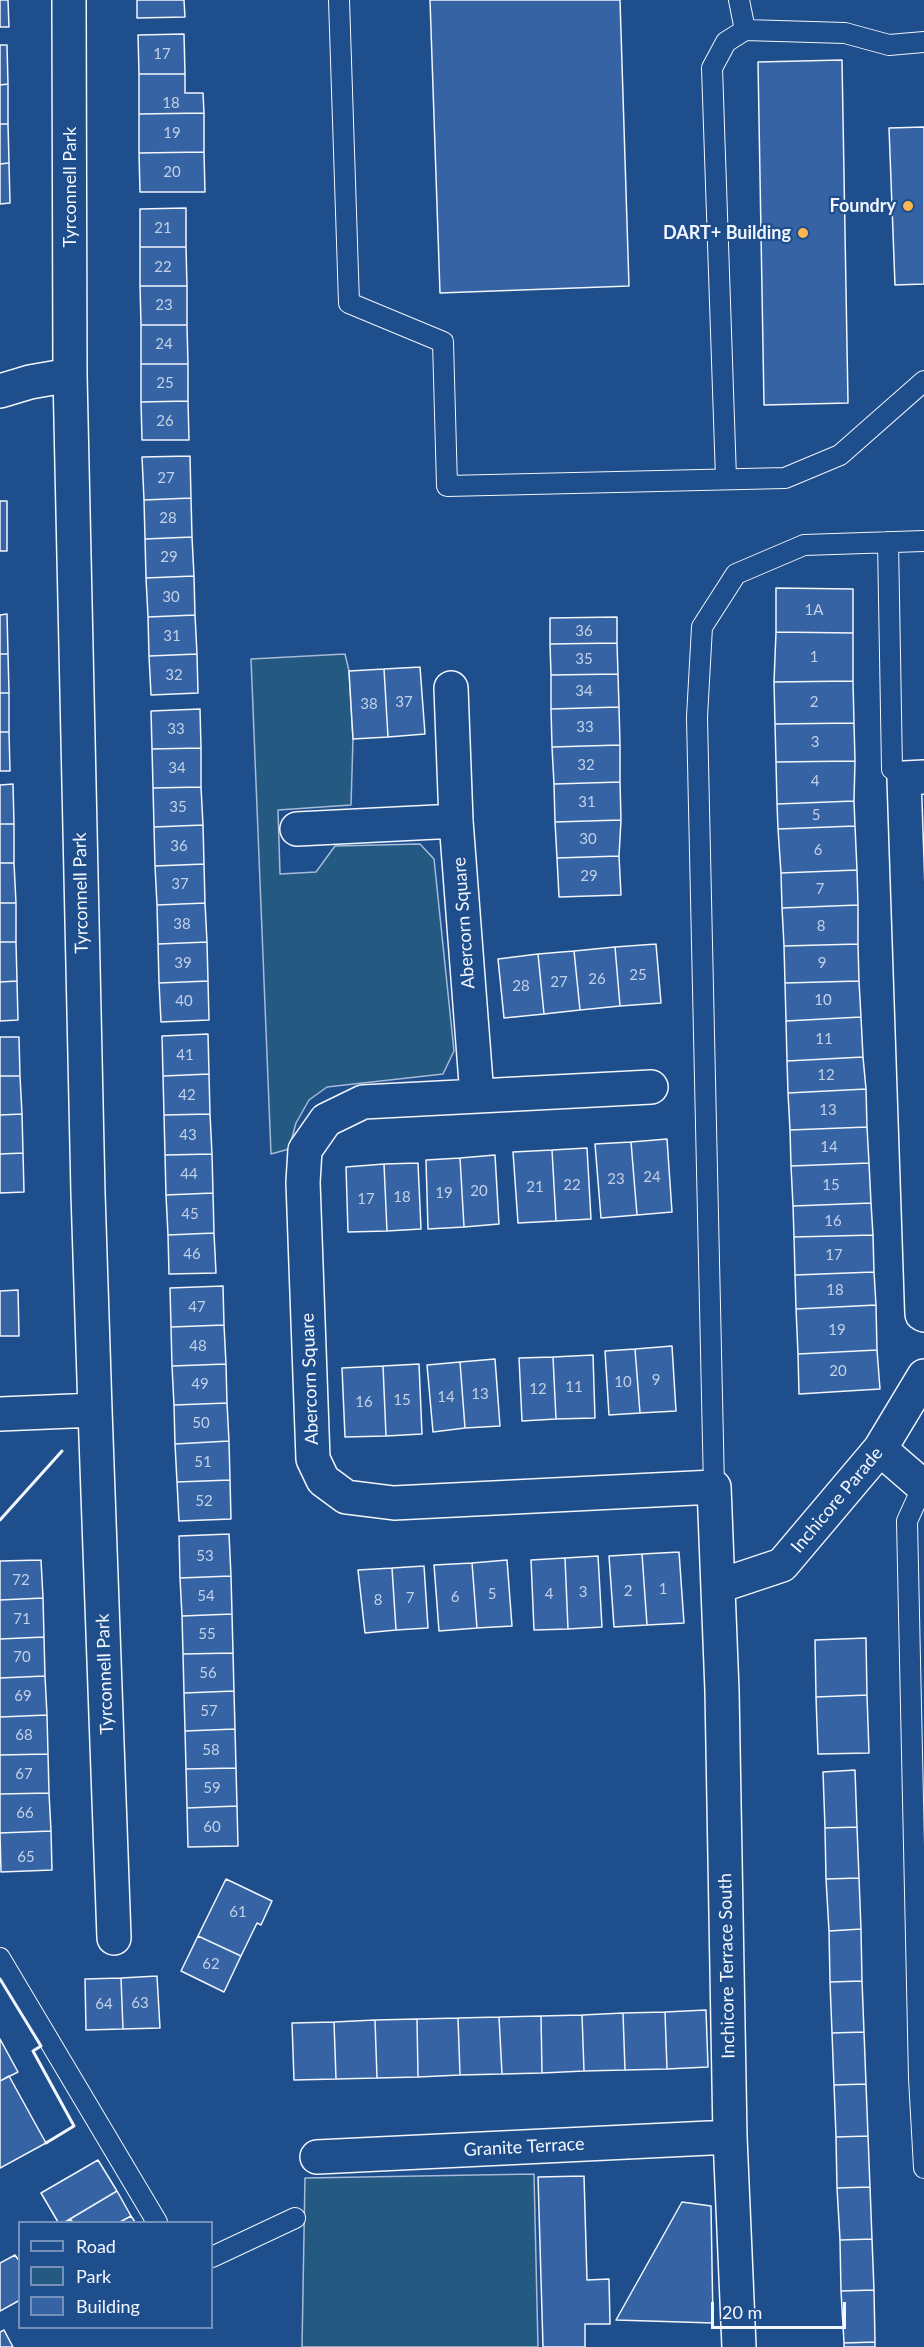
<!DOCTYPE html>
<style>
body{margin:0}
#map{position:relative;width:924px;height:2347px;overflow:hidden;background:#1f4e8c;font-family:Lato,sans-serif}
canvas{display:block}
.legend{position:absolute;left:18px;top:2221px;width:195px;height:108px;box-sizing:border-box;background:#1f4e8c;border:2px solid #7391ba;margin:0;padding:8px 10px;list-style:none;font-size:18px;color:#f2f6ff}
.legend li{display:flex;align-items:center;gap:12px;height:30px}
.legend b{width:30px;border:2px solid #7391ba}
.scale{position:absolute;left:711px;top:2302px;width:135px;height:27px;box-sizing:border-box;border:3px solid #f2f6ff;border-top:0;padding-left:8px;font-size:18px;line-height:21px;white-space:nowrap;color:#f2f6ff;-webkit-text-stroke:4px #1f4e8c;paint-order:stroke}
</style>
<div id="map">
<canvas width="924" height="2347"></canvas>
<ul class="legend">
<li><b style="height:8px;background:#1f4e8c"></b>Road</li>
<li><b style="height:16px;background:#245a82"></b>Park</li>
<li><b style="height:16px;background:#3563a3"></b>Building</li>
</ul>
<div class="scale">20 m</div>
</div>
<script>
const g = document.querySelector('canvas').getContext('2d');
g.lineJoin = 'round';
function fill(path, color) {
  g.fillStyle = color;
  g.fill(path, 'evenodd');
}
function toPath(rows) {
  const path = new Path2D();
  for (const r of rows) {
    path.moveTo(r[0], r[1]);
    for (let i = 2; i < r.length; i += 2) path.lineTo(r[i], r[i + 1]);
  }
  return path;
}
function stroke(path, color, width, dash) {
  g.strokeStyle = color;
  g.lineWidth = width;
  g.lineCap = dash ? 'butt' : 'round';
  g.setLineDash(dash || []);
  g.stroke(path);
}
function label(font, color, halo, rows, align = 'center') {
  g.font = font + ' Lato,sans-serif';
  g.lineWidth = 4.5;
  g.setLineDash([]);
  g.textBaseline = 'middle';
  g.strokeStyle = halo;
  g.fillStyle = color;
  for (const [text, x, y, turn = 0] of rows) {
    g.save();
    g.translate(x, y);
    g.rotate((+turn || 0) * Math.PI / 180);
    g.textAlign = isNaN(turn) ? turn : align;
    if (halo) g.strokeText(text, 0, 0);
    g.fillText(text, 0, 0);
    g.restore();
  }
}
const green = toPath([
 [345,654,349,671,353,739,351,805,278,810,280,874,316,872,335,846,420,844,434,859,454,1051,443,1074,327,1087,309,1100,296,1123,289,1149,271,1154,251,659,345,654],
 [534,2174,538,2347,302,2347,305,2178,534,2174]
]);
const building = toPath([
 [0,0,8,0,9,27,0,27,0,0],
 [137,0,184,0,185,17,137,18,137,0],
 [430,0,620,0,629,286,440,293,430,0],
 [184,34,185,74,139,74,138,35,184,34],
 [0,45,7,45,8,84,0,85,0,45],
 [842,60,848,403,764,405,758,62,842,60],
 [139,74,185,74,185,93,203,93,204,113,139,114,139,74],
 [8,84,8,124,0,124,0,85,8,84],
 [204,113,204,152,139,153,139,114,204,113],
 [0,124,8,124,9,163,0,164,0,124],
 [924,127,924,284,895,285,889,128,924,127],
 [204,152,205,192,140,192,139,153,204,152],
 [9,163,10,203,0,204,0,164,9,163],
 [186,208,186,247,140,247,140,209,186,208],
 [140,247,186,247,187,286,140,286,140,247],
 [140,286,187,286,187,325,141,325,140,286],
 [141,325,187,325,188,364,141,364,141,325],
 [141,364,188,364,188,401,141,402,141,364],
 [188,401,189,440,142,440,141,402,188,401],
 [190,456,191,498,144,500,142,457,190,456],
 [191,498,192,537,145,539,144,500,191,498],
 [0,501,7,501,7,551,0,551,0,501],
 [192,537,194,576,146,578,145,539,192,537],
 [194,576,195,615,148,617,146,578,194,576],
 [776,588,853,589,853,633,776,632,776,588],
 [7,614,8,654,0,654,0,615,7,614],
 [195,615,197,654,149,656,148,617,195,615],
 [617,617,617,643,550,644,550,618,617,617],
 [776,632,853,633,853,681,774,682,776,632],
 [617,643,618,674,551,675,550,644,617,643],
 [0,654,8,654,9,693,0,693,0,654],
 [197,654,198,693,151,695,149,656,197,654],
 [420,667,425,734,388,737,384,669,420,667],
 [384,669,388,737,353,739,349,671,384,669],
 [618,674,619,707,551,709,551,675,618,674],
 [853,681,854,723,775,724,774,682,853,681],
 [0,693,9,693,9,732,0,732,0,693],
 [619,707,620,745,552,747,551,709,619,707],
 [200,709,201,748,152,749,151,711,200,709],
 [854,723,855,761,776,762,775,724,854,723],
 [0,732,9,732,10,771,0,771,0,732],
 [620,745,620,782,554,784,552,747,620,745],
 [201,748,201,787,153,788,152,749,201,748],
 [855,761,854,801,777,804,776,762,855,761],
 [620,782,621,820,555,822,554,784,620,782],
 [13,784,14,824,0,824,0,785,13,784],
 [201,787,203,825,154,827,153,788,201,787],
 [854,801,855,826,778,829,777,804,854,801],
 [621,820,619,856,557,858,555,822,621,820],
 [0,824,14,824,14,863,0,863,0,824],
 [203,825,204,864,155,866,154,827,203,825],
 [855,826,857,870,781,873,778,829,855,826],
 [619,856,621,895,559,897,557,858,619,856],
 [0,863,14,863,16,903,0,903,0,863],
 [204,864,205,903,157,905,155,866,204,864],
 [857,870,858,905,782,908,781,873,857,870],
 [0,903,16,903,16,942,0,942,0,903],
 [205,903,207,942,158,944,157,905,205,903],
 [858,905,858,944,784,946,782,908,858,905],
 [0,942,16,942,17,981,0,982,0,942],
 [207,942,208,981,159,983,158,944,207,942],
 [656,944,661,1003,620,1006,615,947,656,944],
 [858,944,859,981,785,983,784,946,858,944],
 [615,947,620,1006,580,1010,574,951,615,947],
 [574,951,580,1010,544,1014,538,954,574,951],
 [538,954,544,1014,504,1018,498,959,538,954],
 [17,981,18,1020,0,1021,0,982,17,981],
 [208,981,209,1020,161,1022,159,983,208,981],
 [859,981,861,1017,786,1021,785,983,859,981],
 [861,1017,863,1057,787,1061,786,1021,861,1017],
 [208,1034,209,1074,163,1076,162,1036,208,1034],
 [0,1037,19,1037,20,1076,0,1076,0,1037],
 [863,1057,866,1089,788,1093,787,1061,863,1057],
 [209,1074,210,1114,164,1115,163,1076,209,1074],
 [0,1076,20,1076,22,1114,0,1115,0,1076],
 [866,1089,867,1127,790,1130,788,1093,866,1089],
 [22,1114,23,1153,0,1154,0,1115,22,1114],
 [210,1114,212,1154,165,1155,164,1115,210,1114],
 [867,1127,869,1163,791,1166,790,1130,867,1127],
 [667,1139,672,1212,637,1215,631,1142,667,1139],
 [631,1142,637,1215,601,1218,595,1144,631,1142],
 [587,1148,591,1219,556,1221,552,1150,587,1148],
 [552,1150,556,1221,518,1223,513,1152,552,1150],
 [23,1153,24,1192,0,1193,0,1154,23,1153],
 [212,1154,213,1193,166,1195,165,1155,212,1154],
 [495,1155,499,1224,464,1227,460,1158,495,1155],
 [460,1158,464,1227,428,1229,426,1160,460,1158],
 [418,1163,421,1229,387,1231,384,1164,418,1163],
 [869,1163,871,1203,793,1206,791,1166,869,1163],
 [384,1164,387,1231,348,1232,346,1167,384,1164],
 [213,1193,214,1233,168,1235,166,1195,213,1193],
 [871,1203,873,1235,794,1237,793,1206,871,1203],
 [214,1233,216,1273,169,1274,168,1235,214,1233],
 [873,1235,874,1272,795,1275,794,1237,873,1235],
 [874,1272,876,1305,796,1309,795,1275,874,1272],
 [223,1286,224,1325,171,1327,170,1288,223,1286],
 [18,1290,19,1336,0,1336,0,1291,18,1290],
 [876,1305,877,1350,798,1354,796,1309,876,1305],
 [224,1325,226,1364,172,1366,171,1327,224,1325],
 [672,1346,676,1411,640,1413,635,1349,672,1346],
 [635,1349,640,1413,609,1415,605,1351,635,1349],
 [877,1350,880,1389,799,1394,798,1354,877,1350],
 [593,1355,595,1418,556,1419,553,1357,593,1355],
 [553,1357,556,1419,522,1421,519,1358,553,1357],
 [495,1359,500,1426,465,1428,460,1362,495,1359],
 [460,1362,465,1428,433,1432,427,1365,460,1362],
 [226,1364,227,1403,174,1405,172,1366,226,1364],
 [419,1364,422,1434,386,1436,383,1366,419,1364],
 [383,1366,386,1436,345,1437,342,1368,383,1366],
 [227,1403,229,1441,175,1444,174,1405,227,1403],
 [229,1441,230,1480,177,1482,175,1444,229,1441],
 [230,1480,231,1519,179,1521,177,1482,230,1480],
 [229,1534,231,1576,180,1578,179,1536,229,1534],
 [679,1552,684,1623,647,1625,642,1554,679,1552],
 [642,1554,647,1625,614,1627,609,1556,642,1554],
 [598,1556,602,1627,568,1629,565,1558,598,1556],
 [565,1558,568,1629,534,1630,531,1560,565,1558],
 [41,1560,43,1598,0,1600,0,1561,41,1560],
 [507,1560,512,1626,477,1628,472,1563,507,1560],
 [472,1563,477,1628,439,1631,434,1565,472,1563],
 [424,1566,428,1628,396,1630,392,1568,424,1566],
 [392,1568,396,1630,365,1633,358,1570,392,1568],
 [231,1576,232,1614,182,1616,180,1578,231,1576],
 [43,1598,44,1637,0,1639,0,1600,43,1598],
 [232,1614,233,1653,183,1654,182,1616,232,1614],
 [44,1637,45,1676,0,1678,0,1639,44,1637],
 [866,1638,867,1695,816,1697,815,1640,866,1638],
 [233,1653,234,1691,184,1693,183,1654,233,1653],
 [45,1676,47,1715,0,1717,0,1678,45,1676],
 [234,1691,235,1729,185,1731,184,1693,234,1691],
 [867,1695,869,1753,818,1754,816,1697,867,1695],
 [47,1715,48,1754,0,1755,0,1717,47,1715],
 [235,1729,236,1768,186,1769,185,1731,235,1729],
 [48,1754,49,1793,0,1794,0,1755,48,1754],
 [236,1768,237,1806,187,1808,186,1769,236,1768],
 [855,1770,857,1827,825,1828,823,1772,855,1770],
 [49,1793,51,1831,0,1833,0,1794,49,1793],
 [237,1806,238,1846,188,1847,187,1808,237,1806],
 [857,1827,859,1878,826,1879,825,1828,857,1827],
 [51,1831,52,1870,1,1872,0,1833,51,1831],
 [859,1878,861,1929,829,1931,826,1879,859,1878],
 [226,1879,272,1901,261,1925,257,1923,241,1956,198,1936,226,1879],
 [861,1929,862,1981,830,1982,829,1931,861,1929],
 [198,1936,241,1956,224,1992,181,1971,198,1936],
 [157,1976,160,2028,123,2029,121,1978,157,1976],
 [121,1978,123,2029,86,2030,85,1979,121,1978],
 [862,1981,864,2032,832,2033,830,1982,862,1981],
 [706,2010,708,2067,667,2069,665,2012,706,2010],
 [665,2012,667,2069,625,2070,623,2013,665,2012],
 [623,2013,625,2070,584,2071,582,2015,623,2013],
 [582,2015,584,2071,542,2073,541,2016,582,2015],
 [541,2016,542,2073,502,2074,499,2017,541,2016],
 [499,2017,502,2074,460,2075,458,2018,499,2017],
 [458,2018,460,2075,418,2077,417,2019,458,2018],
 [417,2019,418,2077,377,2078,375,2020,417,2019],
 [375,2020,377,2078,336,2079,334,2022,375,2020],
 [334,2022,336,2079,294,2080,292,2023,334,2022],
 [864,2032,866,2084,834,2085,832,2033,864,2032],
 [0,2039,18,2072,0,2081,0,2039],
 [9,2076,46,2143,0,2168,0,2081,9,2076],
 [866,2084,868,2136,836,2137,834,2085,866,2084],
 [868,2136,870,2187,837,2188,836,2137,868,2136],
 [98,2160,117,2191,65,2222,58,2222,41,2193,98,2160],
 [584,2176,587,2280,609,2279,610,2324,585,2324,585,2347,543,2347,538,2177,584,2176],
 [870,2187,872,2239,840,2240,837,2188,870,2187],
 [117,2191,131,2216,120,2222,73,2222,70,2219,117,2191],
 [682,2202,711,2206,713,2323,616,2320,682,2202],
 [131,2216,135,2222,120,2222,131,2216],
 [872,2239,874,2290,841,2291,840,2240,872,2239],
 [15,2255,20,2262,20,2300,0,2311,0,2263,15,2255],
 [874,2290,875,2342,844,2343,841,2291,874,2290],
 [4,2330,13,2347,0,2347,0,2332,4,2330],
 [875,2342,875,2347,844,2347,844,2343,875,2342]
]);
const service = toPath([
 [339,0,349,303,443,342,447,486,785,478,840,455,924,381],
 [739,0,745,30,845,33,889,45,924,42],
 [726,478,712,68,726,42,745,30],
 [888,542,892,769,904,778],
 [923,1486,907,1521,919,2078,924,2168],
 [714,1487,697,717,702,627,736,574,804,545,924,541],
 [0,1958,157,2222],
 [212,2257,295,2218]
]);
const minor = toPath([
 [0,391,30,382,70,375],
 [451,688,456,821,477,1096],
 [924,777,904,778,922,1314,924,1315],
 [297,829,456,821],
 [651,1087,363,1102,326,1120,305,1150,303,1182,313,1459,323,1480,346,1497,394,1503,714,1487,722,1691,730,2137,739,2347],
 [95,1410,114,1938],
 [0,1414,95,1410,88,1193,70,375,69,0],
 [880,1449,924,1487],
 [719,1586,782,1565,880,1449,924,1376],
 [317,2157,730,2137]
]);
const wall = toPath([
 [0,1520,62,1451],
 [0,1979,41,2046,33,2051,74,2126,46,2143]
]);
const markers = [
 [908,206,6,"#ffb74d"],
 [803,233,6,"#ffb74d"]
];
const numberNames = [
 ["17",162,54],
 ["18",171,103],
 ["19",172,133],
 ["20",172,172],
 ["21",163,228],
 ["22",163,267],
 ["23",164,305],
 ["24",164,344],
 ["25",165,383],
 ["26",165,421],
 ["27",166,478],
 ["28",168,518],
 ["29",169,557],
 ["30",171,597],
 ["1A",814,610],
 ["36",584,631],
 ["31",172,636],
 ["1",814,657],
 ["35",584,659],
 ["32",174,675],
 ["34",584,691],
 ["37",404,702],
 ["2",814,702],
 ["38",369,704],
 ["33",585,727],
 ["33",176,729],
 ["3",815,742],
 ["32",586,765],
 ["34",177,768],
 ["4",815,781],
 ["31",587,802],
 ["35",178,807],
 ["5",816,815],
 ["30",588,839],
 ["36",179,846],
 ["6",818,850],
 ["29",589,876],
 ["37",180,884],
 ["7",820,889],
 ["38",182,924],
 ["8",821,926],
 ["39",183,963],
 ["9",822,963],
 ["25",638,975],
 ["26",597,979],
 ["27",559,982],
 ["28",521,986],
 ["10",823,1000],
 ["40",184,1001],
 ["11",824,1039],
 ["41",185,1055],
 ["12",826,1075],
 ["42",187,1095],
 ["13",828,1110],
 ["43",188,1135],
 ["14",829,1147],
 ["44",189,1174],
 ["24",652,1177],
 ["23",616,1179],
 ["22",572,1185],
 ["15",831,1185],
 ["21",535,1187],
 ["20",479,1191],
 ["19",444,1193],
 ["18",402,1197],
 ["17",366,1199],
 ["45",190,1214],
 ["16",833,1221],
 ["46",192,1254],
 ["17",834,1255],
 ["18",835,1290],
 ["47",197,1307],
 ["19",837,1330],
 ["48",198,1346],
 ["20",838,1371],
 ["9",656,1380],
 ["10",623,1382],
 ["49",200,1384],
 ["11",574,1387],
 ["12",538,1389],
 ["13",480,1394],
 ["14",446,1397],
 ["15",402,1400],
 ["16",364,1402],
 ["50",201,1423],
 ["51",203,1462],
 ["52",204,1501],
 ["53",205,1556],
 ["72",21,1580],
 ["1",663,1589],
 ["2",628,1591],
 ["3",583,1592],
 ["5",492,1594],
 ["4",549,1594],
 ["54",206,1596],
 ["6",455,1597],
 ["7",410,1598],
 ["8",378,1600],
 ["71",22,1619],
 ["55",207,1634],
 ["70",22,1657],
 ["56",208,1673],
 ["69",23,1696],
 ["57",209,1711],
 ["68",24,1735],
 ["58",211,1750],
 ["67",24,1774],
 ["59",212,1788],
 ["66",25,1813],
 ["60",212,1827],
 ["65",26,1857],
 ["61",238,1912],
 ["62",211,1964],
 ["63",140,2003],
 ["64",104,2004]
];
const streetNames = [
 ["Tyrconnell Park",70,187,-90],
 ["Tyrconnell Park",81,893,-91],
 ["Abercorn Square",464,923,-94],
 ["Abercorn Square",310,1379,-92],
 ["Inchicore Parade",837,1500,-50],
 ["Tyrconnell Park",105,1674,-92],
 ["Inchicore Terrace South",727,1966,-91],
 ["Granite Terrace",524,2147,-3]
];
const poiNames = [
 ["Foundry",896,206],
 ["DART+ Building",791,233]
];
fill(green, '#245a82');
stroke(green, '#a8bbd7', 1.5);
fill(building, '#3563a3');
stroke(building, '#f2f6ff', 1.5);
stroke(service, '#f2f6ff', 22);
stroke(minor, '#f2f6ff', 36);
stroke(service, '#1f4e8c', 20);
stroke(minor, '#1f4e8c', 33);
stroke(wall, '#f2f6ff', 3);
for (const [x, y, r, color] of markers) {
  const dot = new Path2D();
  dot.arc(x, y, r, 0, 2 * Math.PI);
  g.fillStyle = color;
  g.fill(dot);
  stroke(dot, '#1f4e8c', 2);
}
label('15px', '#c3d1e8', null, numberNames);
label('18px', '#f2f6ff', '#1f4e8c', streetNames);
label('bold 18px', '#f2f6ff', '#1f4e8c', poiNames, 'right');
</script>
